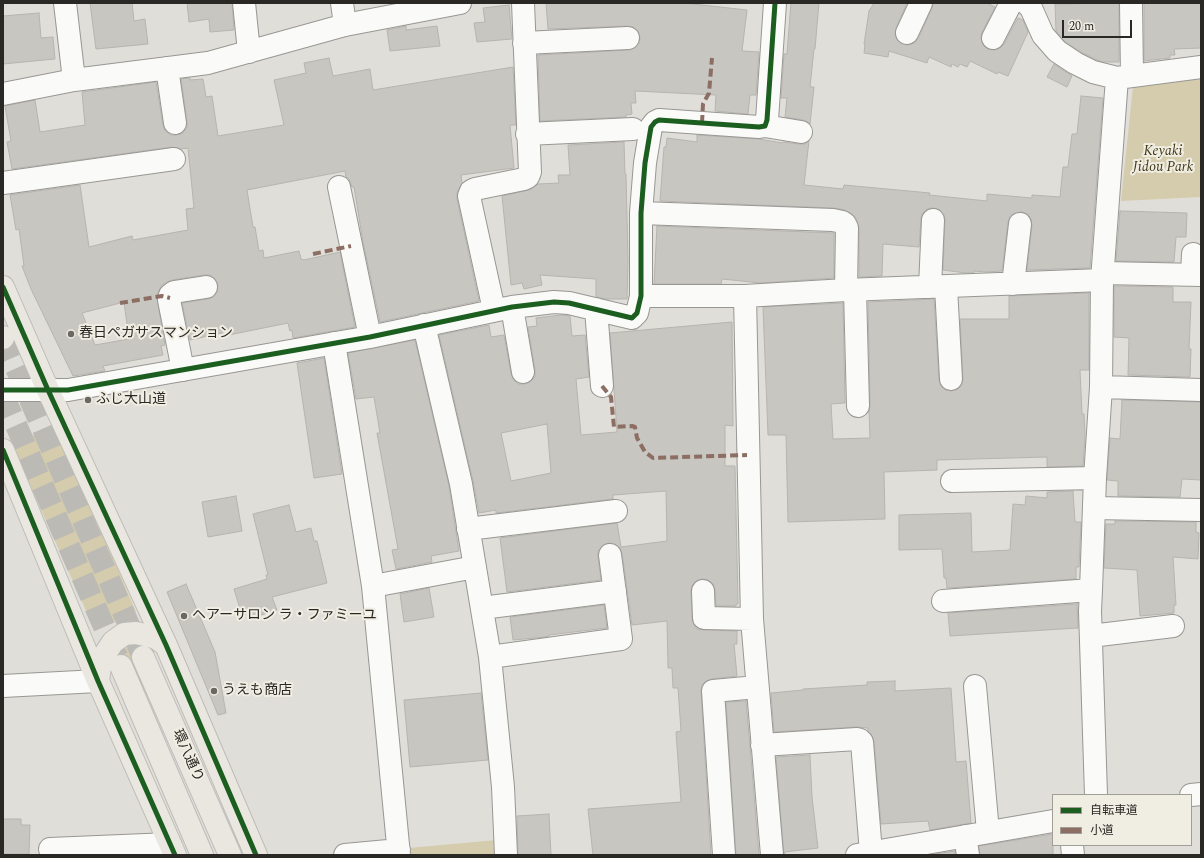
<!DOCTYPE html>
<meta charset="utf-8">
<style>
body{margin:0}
#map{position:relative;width:1204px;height:858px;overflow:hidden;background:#e0ded8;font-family:Spectral,"Noto Sans JP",serif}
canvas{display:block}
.frame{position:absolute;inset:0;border:4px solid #292824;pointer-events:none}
.legend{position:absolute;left:1052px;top:794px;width:140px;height:52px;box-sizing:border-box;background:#f0ede2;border:1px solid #a09e96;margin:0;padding:5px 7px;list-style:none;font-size:12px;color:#292824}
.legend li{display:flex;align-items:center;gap:8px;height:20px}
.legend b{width:20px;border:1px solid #a09e96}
.scale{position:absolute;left:1062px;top:20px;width:70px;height:18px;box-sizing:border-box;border:2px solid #292824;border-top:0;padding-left:5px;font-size:12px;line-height:14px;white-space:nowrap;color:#292824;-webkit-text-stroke:3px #f0ede2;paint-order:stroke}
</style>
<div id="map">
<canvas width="1204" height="858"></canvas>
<div class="frame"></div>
<ul class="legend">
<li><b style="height:5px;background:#1b5e20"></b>自転車道</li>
<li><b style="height:5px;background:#8d6e63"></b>小道</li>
</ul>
<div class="scale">20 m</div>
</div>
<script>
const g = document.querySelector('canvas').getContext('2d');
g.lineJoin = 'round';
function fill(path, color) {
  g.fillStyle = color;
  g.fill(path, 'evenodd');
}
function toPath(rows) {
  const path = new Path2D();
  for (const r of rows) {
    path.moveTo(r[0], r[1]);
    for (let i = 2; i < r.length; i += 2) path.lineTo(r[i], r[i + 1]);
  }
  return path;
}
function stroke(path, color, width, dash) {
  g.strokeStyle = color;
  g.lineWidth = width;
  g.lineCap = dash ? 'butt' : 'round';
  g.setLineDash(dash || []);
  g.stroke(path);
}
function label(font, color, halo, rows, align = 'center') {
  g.font = font + ' Spectral,"Noto Sans JP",serif';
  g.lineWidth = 4;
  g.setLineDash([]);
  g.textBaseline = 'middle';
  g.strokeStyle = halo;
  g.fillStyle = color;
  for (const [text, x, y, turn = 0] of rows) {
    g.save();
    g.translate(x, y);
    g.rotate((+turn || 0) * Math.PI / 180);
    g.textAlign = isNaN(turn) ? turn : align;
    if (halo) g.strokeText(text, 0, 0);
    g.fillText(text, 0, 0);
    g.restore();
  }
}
const green = toPath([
 [1201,78,1201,197,1121,201,1133,86],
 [15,333,17,342,15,350,10,358,3,363,3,338],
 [8,435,61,436,136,612,95,631],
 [137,644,161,649,121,666,117,660,122,652,129,646],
 [496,840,497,855,410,855,409,848]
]);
const building = toPath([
 [90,3,132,3,134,21,145,19,148,44,96,49,90,3],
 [187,3,232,3,234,30,210,32,209,19,189,22,187,3],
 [546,3,684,3,747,10,742,51,759,52,756,95,750,95,748,114,715,111,716,95,635,91,636,103,631,103,632,114,626,115,626,117,540,121,538,55,629,50,635,48,639,43,640,38,638,31,633,27,627,26,548,29,546,3],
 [791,3,819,3,815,49,814,49,810,87,814,87,810,124,803,120,785,117,787,98,781,98,784,54,787,54,791,3],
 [874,3,907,3,896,28,895,34,897,40,902,44,908,45,914,43,918,39,932,8,933,3,987,3,995,7,982,32,981,38,983,45,988,49,994,50,1000,48,1004,44,1018,18,1023,20,1028,32,1008,76,998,72,997,74,970,61,967,67,960,64,958,67,952,64,951,67,929,57,927,63,889,51,888,57,864,53,865,44,864,44,869,11,874,3],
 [1119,3,1119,62,1103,62,1097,60,1081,52,1065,42,1056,31,1055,4,1119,3],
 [1144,3,1201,3,1201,48,1174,49,1175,55,1170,55,1170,58,1144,61,1144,3],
 [509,5,512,39,477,42,474,23,485,22,483,8,509,5],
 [39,13,41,38,53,37,55,59,3,64,3,16,39,13],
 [406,26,406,30,437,26,440,46,390,51,387,30,406,26],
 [329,58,333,76,370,69,373,90,513,67,516,125,510,125,514,168,461,175,462,183,457,192,457,199,479,301,380,322,363,242,354,187,352,187,349,179,346,177,345,171,247,190,253,227,255,227,259,251,263,250,264,258,299,251,301,259,304,260,340,252,355,327,293,338,292,330,290,331,288,323,224,336,224,335,222,335,221,333,190,340,182,303,208,299,214,297,217,292,218,285,215,279,210,275,204,275,172,280,162,285,158,292,157,298,165,345,161,346,163,355,103,366,105,371,73,376,31,289,22,266,24,266,19,229,16,230,10,195,80,185,89,247,132,236,133,240,188,230,186,209,194,208,188,148,181,149,172,147,12,169,7,142,11,141,5,106,35,100,40,132,85,125,82,92,156,82,163,125,165,131,171,135,176,135,183,133,187,127,187,122,181,79,190,78,190,80,203,79,206,97,212,96,218,136,284,125,274,80,306,73,304,63,329,58],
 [124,302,129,339,95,345,82,313,124,302],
 [1054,64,1072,76,1067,87,1047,77,1054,64],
 [1081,96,1103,98,1090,268,1027,270,1032,225,1031,219,1028,214,1022,212,1015,213,1010,216,1008,222,1002,271,986,272,974,271,974,273,966,273,943,270,945,220,944,215,940,210,933,208,927,209,922,214,921,219,919,247,883,244,882,276,859,277,859,228,856,218,852,214,845,210,833,208,660,201,664,147,666,147,667,138,697,142,697,135,759,139,782,143,783,142,799,144,805,144,809,141,804,185,843,189,844,185,930,193,929,195,987,201,987,194,1032,198,1032,195,1060,197,1063,167,1068,167,1072,134,1077,134,1081,96],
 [624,142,625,174,626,174,628,261,627,299,606,299,596,297,596,279,540,275,542,285,524,289,522,283,511,285,502,196,529,190,538,184,559,183,558,175,570,175,568,145,624,142],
 [1120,211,1187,213,1186,237,1176,237,1174,262,1116,261,1120,211],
 [657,226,834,233,834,278,761,283,722,279,721,284,654,284,657,226],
 [1114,286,1173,287,1173,302,1191,302,1189,349,1191,349,1190,377,1128,375,1129,338,1114,337,1114,286],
 [1089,293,1089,370,1080,370,1082,414,1084,414,1085,436,1083,466,1047,467,1047,457,937,460,937,470,884,472,885,519,788,522,786,435,768,435,763,307,843,303,845,403,831,404,833,439,870,438,869,412,870,406,868,302,934,299,939,380,941,386,945,390,951,391,958,389,962,385,963,379,960,319,1009,319,1009,296,1089,293],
 [561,315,570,316,572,336,585,335,589,377,576,379,581,435,617,432,610,333,732,322,733,426,725,425,725,466,735,466,738,604,736,604,736,606,716,606,715,590,713,584,708,580,702,579,696,581,692,586,691,591,692,619,694,625,697,629,704,630,737,631,737,644,734,644,737,676,712,679,706,681,702,685,701,691,711,855,593,855,588,809,681,802,676,732,681,731,678,688,673,688,672,668,668,668,667,621,632,625,622,553,620,548,615,544,609,543,603,545,598,551,598,557,601,580,507,592,500,538,617,523,621,547,667,541,666,491,613,495,613,499,496,513,496,510,479,513,473,481,439,335,489,325,491,337,504,335,511,374,514,380,518,384,525,384,531,381,535,377,535,370,528,327,537,326,536,318,561,315],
 [547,424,551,473,511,481,501,433,547,424],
 [415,340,449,486,459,551,431,556,432,562,396,569,392,550,398,549,377,433,380,433,374,397,356,399,348,353,415,340],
 [324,358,342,474,314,478,297,363,324,358],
 [1122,400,1201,402,1201,480,1182,479,1180,497,1118,496,1118,481,1107,480,1110,438,1120,439,1122,400],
 [1073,491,1075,522,1081,522,1079,567,1076,567,1076,579,947,588,946,578,944,578,942,549,899,550,899,515,971,513,972,552,1010,550,1013,504,1025,505,1026,496,1047,498,1047,492,1073,491],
 [236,496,242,531,208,537,202,502,236,496],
 [289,505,296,532,311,528,314,541,317,541,327,583,272,597,277,610,251,618,249,613,242,615,234,589,267,579,266,575,268,575,253,514,289,505],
 [1115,521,1196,522,1196,532,1199,533,1198,559,1173,557,1176,605,1174,605,1174,613,1140,616,1137,570,1104,568,1106,524,1115,524,1115,521],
 [186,584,215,652,226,713,218,715,167,592,186,584],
 [429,588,434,617,404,622,400,594,429,588],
 [1077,604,1078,628,950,636,948,613,1077,604],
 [604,605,607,628,549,635,549,636,545,637,513,640,510,617,604,605],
 [895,681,895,691,951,688,956,762,966,761,971,823,930,830,928,821,881,824,874,741,871,734,868,731,868,728,856,727,774,732,771,693,803,690,803,689,867,685,867,682,895,681],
 [481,693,488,760,410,767,404,700,481,693],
 [746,701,750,746,759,855,736,855,726,702,746,701],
 [810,755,812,797,818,848,785,852,784,855,776,757,810,755],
 [549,814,551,855,518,855,517,816,549,814],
 [3,819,21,819,21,825,30,825,29,854,3,854,3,819],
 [1053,834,1053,855,980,855,979,846,1053,834],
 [955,851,955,855,935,855,935,854,955,851]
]);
const majorTunnel = toPath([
 [3,338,143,657],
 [3,395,119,661]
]);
const minor = toPath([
 [65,3,74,80],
 [244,3,249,52],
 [342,3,345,25],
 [1026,3,1031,8,1043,35,1057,51,1075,63,1093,72,1117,78,1102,280,1101,387,1095,478,1091,590,1090,611,1096,795],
 [1131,3,1132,76],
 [907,33,921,3],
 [993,38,1011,3],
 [524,43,628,38],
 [167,68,175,123],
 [1117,78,1201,67],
 [3,94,74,80,208,63,345,25,460,3],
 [765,126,767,120,775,3],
 [527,134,633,129],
 [3,183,174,159],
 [339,187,370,337],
 [641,213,833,220,842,222,845,224,847,228,846,290],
 [1103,273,1201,275],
 [1192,275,1193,254],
 [1013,284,1020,224],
 [930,287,933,220],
 [946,287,951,379],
 [855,290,858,406],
 [641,296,745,296,846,290,1102,280],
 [745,296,752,619,772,855],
 [512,307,523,372],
 [596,309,602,386],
 [494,310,469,196,471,191,475,189,524,179,528,177,530,172,523,3],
 [424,325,461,484,490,657,503,787,506,855],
 [334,343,373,586,399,855],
 [183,370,169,300,170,295,174,292,206,287],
 [1101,387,1201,390],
 [3,390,68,390,370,337,512,307,554,302,569,303,632,318,637,313,641,296,641,213,645,163,651,127,655,122,659,120,759,127,765,126,801,132],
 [952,481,1095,478],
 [1094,508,1201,510],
 [468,529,616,511],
 [373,586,475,567],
 [703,591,704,618,752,619],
 [943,601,1091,590],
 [482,608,615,591],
 [1091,636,1173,626],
 [490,657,621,639,610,555],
 [3,686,98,681],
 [975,686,988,832],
 [762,745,857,739,860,740,862,742,871,853],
 [1191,795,1201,794],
 [965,836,968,855],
 [1072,845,1073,855],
 [50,849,170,844],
 [345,855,399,850],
 [724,855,713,691,757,687],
 [857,855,1053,821]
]);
const major = toPath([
 [3,287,48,390,166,645,256,855],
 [3,337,3,338],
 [3,450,98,681,175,855],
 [143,657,230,855],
 [121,666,202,855],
 [98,681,100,667,105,654,113,642,124,634,136,633,145,635,156,638,166,645]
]);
const quiet = toPath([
 [702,123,703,104,709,93,712,58],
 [313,254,351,246],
 [120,303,162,296,170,298],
 [602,386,611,397,614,427,632,426,635,427,637,438,645,452,653,458,747,455]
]);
const cycleway = toPath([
 [3,287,48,390,166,645,256,855],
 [3,390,68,390,370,337,512,307,554,302,569,303,632,318,637,313,641,296,641,213,645,163,651,127,655,122,659,120,759,127,765,126,767,120,775,3],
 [3,450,98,681,175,855]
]);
const markers = [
 [71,334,4,"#696863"],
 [88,400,4,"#696863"],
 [184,616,4,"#696863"],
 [214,691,4,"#696863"]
];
const parkNames = [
 ["Keyaki",1163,152],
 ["Jidou Park",1163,168]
];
const poiNames = [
 ["春日ペガサスマンション",79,334],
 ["ふじ大山道",96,400],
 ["ヘアーサロン ラ・ファミーユ",192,616],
 ["うえも商店",222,691]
];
const streetNames = [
 ["環八通り",187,756,66]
];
fill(green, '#d5ccad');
fill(building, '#c7c6c1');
stroke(building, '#b6b4af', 1);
stroke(majorTunnel, '#bbbab4', 22, [22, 11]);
stroke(minor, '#989793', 24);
stroke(major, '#bdbcb9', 24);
stroke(minor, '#fafaf9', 22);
stroke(major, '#eae7e0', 22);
stroke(quiet, '#8d6e63', 4, [8, 4]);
stroke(cycleway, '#1b5e20', 5);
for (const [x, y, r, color] of markers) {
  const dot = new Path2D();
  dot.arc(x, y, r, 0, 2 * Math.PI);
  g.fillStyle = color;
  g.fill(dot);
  stroke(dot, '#f0ede2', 1.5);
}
label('italic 14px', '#423919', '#f0ede2', parkNames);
label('14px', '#292824', '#f0ede2', poiNames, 'left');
label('14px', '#292824', '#f0ede2', streetNames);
</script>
